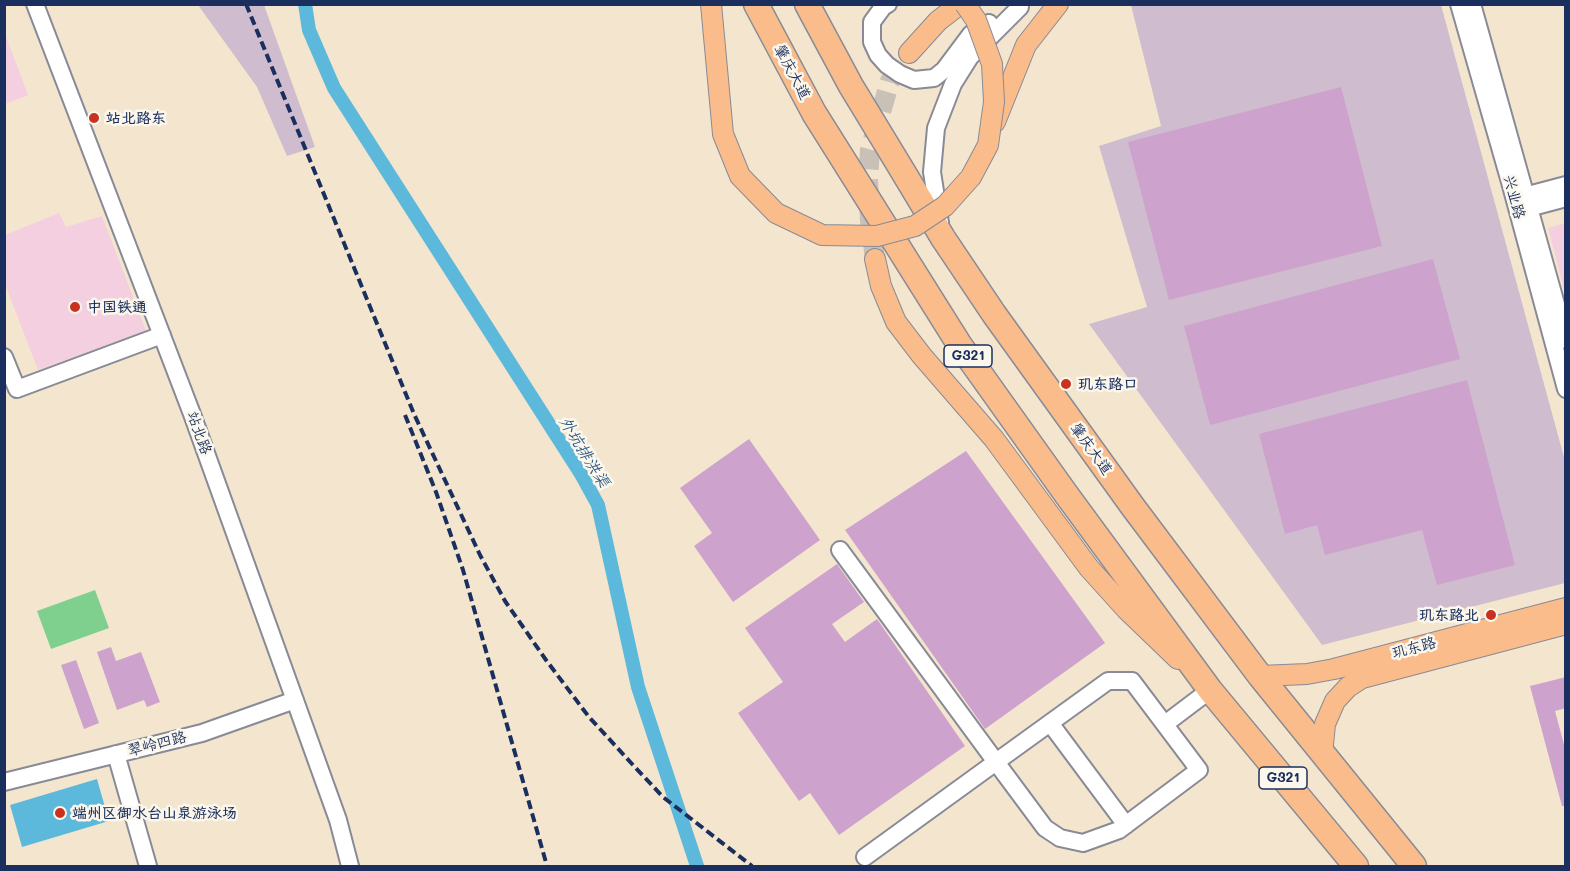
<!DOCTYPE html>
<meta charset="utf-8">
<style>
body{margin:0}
#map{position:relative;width:1570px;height:871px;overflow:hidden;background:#f4e6ce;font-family:Mali,sans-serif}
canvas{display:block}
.frame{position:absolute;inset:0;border:6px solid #1b2f5e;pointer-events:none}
</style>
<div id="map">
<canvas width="1570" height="871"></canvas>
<div class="frame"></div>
</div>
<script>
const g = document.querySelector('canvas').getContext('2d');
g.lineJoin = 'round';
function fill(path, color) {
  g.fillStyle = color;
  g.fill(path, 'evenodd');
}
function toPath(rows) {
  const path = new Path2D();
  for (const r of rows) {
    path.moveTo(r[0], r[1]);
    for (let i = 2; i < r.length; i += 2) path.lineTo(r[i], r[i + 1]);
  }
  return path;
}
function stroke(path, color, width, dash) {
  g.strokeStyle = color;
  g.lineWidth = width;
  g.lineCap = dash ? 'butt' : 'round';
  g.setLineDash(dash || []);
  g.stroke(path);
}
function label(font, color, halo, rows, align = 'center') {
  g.font = font + ' Mali,"LXGW WenKai TC",sans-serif';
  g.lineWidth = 5;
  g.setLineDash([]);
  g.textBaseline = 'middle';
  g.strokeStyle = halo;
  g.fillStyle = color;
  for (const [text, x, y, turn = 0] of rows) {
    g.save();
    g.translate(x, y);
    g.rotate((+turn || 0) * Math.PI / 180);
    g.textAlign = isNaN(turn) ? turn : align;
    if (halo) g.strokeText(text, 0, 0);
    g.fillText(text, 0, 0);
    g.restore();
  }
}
const built = toPath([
 [5,34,28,95,5,104,4,104],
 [59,213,66,227,102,216,146,331,38,370,5,284,5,235],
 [1565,223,1566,223,1565,293,1548,228]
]);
const industrial = toPath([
 [198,5,264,5,315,147,287,156,257,87],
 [1131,5,1441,5,1565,461,1565,583,1322,645,1089,324,1147,307,1099,146,1161,126]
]);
const green = toPath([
 [95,590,109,628,51,649,37,611]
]);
const water = toPath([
 [97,779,109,821,22,847,10,805]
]);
const canal = toPath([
 [305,4,309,30,334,88,581,474,598,505,638,687,697,866]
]);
const building = toPath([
 [1341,87,1382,246,1169,300,1128,142],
 [1433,259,1460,359,1210,425,1184,326],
 [1467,380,1515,565,1437,585,1422,530,1325,555,1317,525,1285,534,1259,434],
 [749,439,820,540,733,602,694,546,712,533,680,488],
 [966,451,1105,643,985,729,845,530],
 [837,564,864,602,832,624,845,642,877,619,965,746,839,835,810,793,799,801,738,713,783,682,745,628],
 [111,647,116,661,141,652,160,702,147,707,144,700,117,710,97,652],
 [76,660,99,723,84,729,61,665],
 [1566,677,1566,708,1555,711,1566,752,1566,806,1562,806,1530,686]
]);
const majorTunnel = toPath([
 [875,259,870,221,868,179,870,150,890,81,909,53]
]);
const minor = toPath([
 [35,4,192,414,338,820,350,866],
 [888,4,883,7,872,22,872,42,878,55,887,65,900,74,914,80,934,78,944,70,971,34,989,23],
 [1459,4,1510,182,1566,389],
 [1472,4,1566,340],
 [1517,198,1566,185],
 [1521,210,1566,198],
 [940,223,932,172,936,128,953,84,970,57,1020,7],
 [4,357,17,389,162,335],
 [840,550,996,762,1045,828,1060,838,1083,843,1119,830,1199,770,1132,681,1108,681,996,762,865,857],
 [1050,723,1126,825],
 [1165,724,1210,690],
 [116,754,148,866],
 [4,782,202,733,295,700]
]);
const major = toPath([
 [909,53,938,21,960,4],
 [995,122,1026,45,1058,4],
 [875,259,881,286,896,322,922,356,994,439,1089,568,1126,609,1178,659],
 [1260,676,1307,674,1334,669,1566,608],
 [1322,755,1325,724,1335,701,1348,687,1362,678,1566,624]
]);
const highway = toPath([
 [756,4,814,113,959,344,1066,494,1210,690,1356,866],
 [807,4,851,86,896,160,943,238,994,314,1133,507,1260,676,1414,866]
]);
const rail = toPath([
 [246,4,414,414,480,555,505,601,546,660,589,717,633,765,663,797,752,866],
 [405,415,436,492,463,570,547,866]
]);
const majorBridge = toPath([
 [711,4,723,134,740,176,776,213,822,235,877,236,915,226,945,206,971,177,988,145,994,102,992,64,976,20,965,4]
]);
const markers = [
 [94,118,6,"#c8321e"],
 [75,307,6,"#c8321e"],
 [1066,384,6,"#c8321e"],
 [1491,615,6,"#c8321e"],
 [60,813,6,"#c8321e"]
];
const shields = [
 [968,356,48],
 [1283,778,48]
];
const shieldNames = [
 ["G321",968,356],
 ["G321",1283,778]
];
const streetNames = [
 ["肇庆大道",792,72,62],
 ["兴业路",1514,197,75],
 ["站北路",199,433,70],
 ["肇庆大道",1091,449,54],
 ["玑东路",1414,648,-15],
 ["翠岭四路",157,744,-14]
];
const poiNames = [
 ["站北路东",106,118],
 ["中国铁通",87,307],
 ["玑东路口",1078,384],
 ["玑东路北",1479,615,"right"],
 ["端州区御水台山泉游泳场",72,813]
];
const waterNames = [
 ["外坑排洪渠",584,452,58]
];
fill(built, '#f3cfe0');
fill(industrial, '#cfbdcf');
fill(green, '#7fcf8f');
fill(water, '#5db9db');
stroke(canal, '#5db9db', 14);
fill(building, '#cda2cc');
stroke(majorTunnel, '#c9c1b8', 20, [20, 10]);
stroke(minor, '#888a96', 20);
stroke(major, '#888a96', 22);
stroke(highway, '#888a96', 27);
stroke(minor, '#fff', 16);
stroke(major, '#fabc8b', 20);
stroke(highway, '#fabc8b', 24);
stroke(rail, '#1b2f5e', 4, [9, 4.5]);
stroke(majorBridge, '#888a96', 22, []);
stroke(majorBridge, '#fabc8b', 20);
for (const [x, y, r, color] of markers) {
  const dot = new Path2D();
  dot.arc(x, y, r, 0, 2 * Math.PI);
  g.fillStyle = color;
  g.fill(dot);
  stroke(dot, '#fbf7ec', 2);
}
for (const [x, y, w] of shields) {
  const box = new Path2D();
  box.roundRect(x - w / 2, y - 11, w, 22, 4.5);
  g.fillStyle = '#fbf7ec';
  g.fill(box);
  stroke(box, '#1b2f5e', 1.5);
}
label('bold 14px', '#1b2f5e', null, shieldNames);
label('15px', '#1b2f5e', '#fbf7ec', streetNames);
label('bold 15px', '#1b2f5e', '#fbf7ec', poiNames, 'left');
label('italic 16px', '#2f5884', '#fbf7ec', waterNames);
</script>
